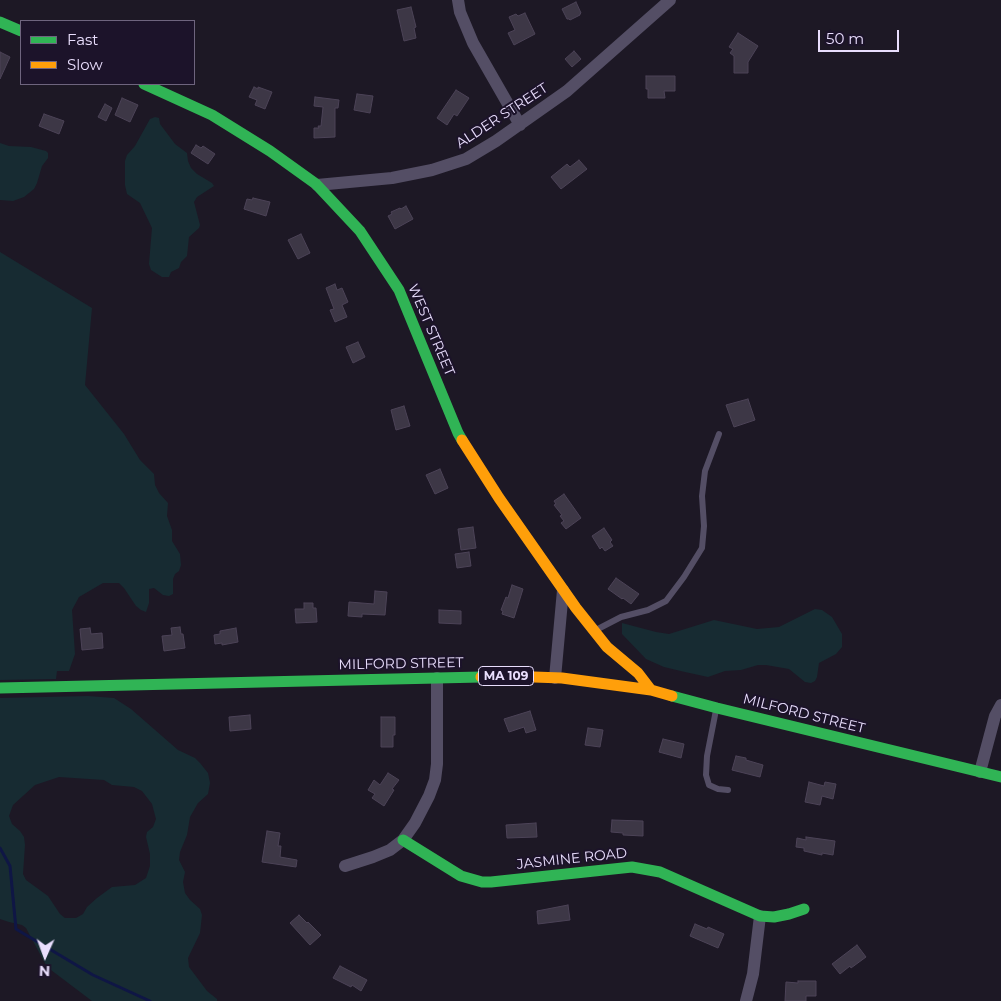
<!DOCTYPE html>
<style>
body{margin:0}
#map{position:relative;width:1001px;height:1001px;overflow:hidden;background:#1d1825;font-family:Montserrat,sans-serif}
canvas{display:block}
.legend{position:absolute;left:20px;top:20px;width:175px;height:65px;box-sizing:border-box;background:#1c132a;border:1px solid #6e647e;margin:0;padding:6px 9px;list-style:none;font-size:15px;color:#e9defd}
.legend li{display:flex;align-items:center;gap:10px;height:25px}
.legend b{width:25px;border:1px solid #6e647e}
.north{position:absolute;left:20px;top:931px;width:50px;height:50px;-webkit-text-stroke:4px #1c132a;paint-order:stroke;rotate:182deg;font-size:14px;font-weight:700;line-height:20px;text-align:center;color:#e9defd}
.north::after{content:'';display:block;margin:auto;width:18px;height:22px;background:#e9defd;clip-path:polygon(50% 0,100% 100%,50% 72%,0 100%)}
.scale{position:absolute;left:818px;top:30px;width:81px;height:22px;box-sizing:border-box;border:2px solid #e9defd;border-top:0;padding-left:6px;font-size:15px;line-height:18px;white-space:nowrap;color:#e9defd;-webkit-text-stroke:4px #1c132a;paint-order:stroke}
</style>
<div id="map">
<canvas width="1001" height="1001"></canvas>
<ul class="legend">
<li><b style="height:6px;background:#30b455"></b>Fast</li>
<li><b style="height:6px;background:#ff9f0a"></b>Slow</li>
</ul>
<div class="north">N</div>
<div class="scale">50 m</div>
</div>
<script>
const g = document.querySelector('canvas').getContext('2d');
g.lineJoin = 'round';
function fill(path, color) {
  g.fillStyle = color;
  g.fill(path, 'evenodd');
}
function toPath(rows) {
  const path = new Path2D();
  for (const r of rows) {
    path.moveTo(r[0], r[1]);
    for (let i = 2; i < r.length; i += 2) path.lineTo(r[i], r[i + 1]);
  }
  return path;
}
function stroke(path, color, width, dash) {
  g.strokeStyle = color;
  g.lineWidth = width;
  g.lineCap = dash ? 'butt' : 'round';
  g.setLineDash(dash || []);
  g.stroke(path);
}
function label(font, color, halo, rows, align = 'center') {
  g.font = font + ' Montserrat,sans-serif';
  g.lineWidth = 4;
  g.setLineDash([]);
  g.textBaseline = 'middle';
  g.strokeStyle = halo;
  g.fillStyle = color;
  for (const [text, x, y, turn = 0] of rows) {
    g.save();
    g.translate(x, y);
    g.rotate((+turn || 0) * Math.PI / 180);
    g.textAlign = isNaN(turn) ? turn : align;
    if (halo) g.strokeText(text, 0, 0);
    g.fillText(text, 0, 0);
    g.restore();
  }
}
const green = toPath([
 [155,117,159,118,160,124,175,144,187,153,188,161,191,168,197,174,212,183,214,186,197,197,194,202,200,225,199,228,189,237,187,256,181,262,179,268,171,272,169,277,162,277,151,270,149,264,152,228,140,203,127,194,125,185,125,161,127,155,135,146,150,119],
 [0,143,9,146,31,147,46,151,48,153,48,158,42,166,37,183,34,189,24,197,13,201,0,200],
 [0,252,92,308,85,385,124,434,140,460,154,474,155,485,159,493,168,503,167,516,172,530,172,541,180,554,181,565,179,571,175,574,173,579,173,594,169,596,163,595,154,588,149,589,149,603,146,612,141,610,136,606,124,588,119,583,103,583,79,597,72,610,75,654,69,671,57,671,56,679,0,680],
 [815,609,822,610,832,617,842,634,842,647,836,654,819,663,817,677,815,681,811,683,805,682,789,669,766,665,758,665,741,670,725,671,708,677,685,672,664,667,646,659,622,634,622,623,656,632,669,634,714,620,757,629,779,627],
 [88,696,114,698,131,709,178,750,195,758,200,763,208,773,210,783,208,794,198,803,190,817,187,835,180,852,179,860,185,872,183,882,185,893,190,900,200,909,202,915,200,933,188,958,189,967,207,991,217,999,217,1001,92,1001,47,967,26,928,22,925,9,922,0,919,0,698],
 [59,777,104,780,112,785,134,787,142,791,152,804,156,819,153,827,147,832,146,837,150,854,150,866,146,878,135,885,112,887,97,898,87,907,83,914,76,918,65,918,60,914,48,896,26,880,23,874,25,845,24,837,20,831,12,824,9,816,13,805,35,785]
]);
const stream = toPath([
 [0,848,10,866,16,929,93,975,150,1001]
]);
const building = toPath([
 [576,2,581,13,580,14,580,15,570,20,569,19,567,19,562,9,576,2],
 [411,7,416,27,414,28,416,38,404,41,397,10,411,7],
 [525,13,535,34,514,45,508,33,515,30,509,17,516,14,518,16,525,13],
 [738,33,758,46,748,62,748,73,734,73,734,56,730,53,733,49,729,47,738,33],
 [574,51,581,59,572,67,565,59,574,51],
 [0,52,10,57,0,79,0,52],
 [646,76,675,76,675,91,664,91,665,98,648,98,648,89,646,89,646,76],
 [254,87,258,89,258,87,272,92,265,109,255,105,257,100,249,97,254,87],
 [456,90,469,98,457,116,454,114,447,125,437,118,456,90],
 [357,94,373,96,370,113,354,110,357,94],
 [315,97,339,100,338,108,335,108,335,137,314,138,314,128,319,128,318,126,321,126,323,107,314,106,315,97],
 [122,98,138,105,130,122,115,115,122,98],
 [105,104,112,108,106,121,98,117,105,104],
 [44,114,64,121,59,134,39,126,44,114],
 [196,145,201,148,203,146,215,154,208,164,191,153,196,145],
 [579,160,587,169,561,189,551,177,567,164,570,167,579,160],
 [253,198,270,202,266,216,244,209,247,199,252,200,253,198],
 [406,206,413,219,395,229,388,216,392,214,391,212,400,208,401,209,406,206],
 [301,234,310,253,298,259,288,240,301,234],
 [335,284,337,290,342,288,348,302,342,305,347,317,335,322,330,310,334,309,326,288,335,284],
 [358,342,365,357,353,363,346,347,358,342],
 [748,399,755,420,734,427,726,405,748,399],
 [404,406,410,426,396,430,391,410,404,406],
 [440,469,448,488,435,494,426,475,440,469],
 [564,494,581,518,566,529,561,523,564,521,560,516,562,515,554,505,556,504,554,501,564,494],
 [473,527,476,548,461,550,458,529,473,527],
 [604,528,612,540,610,542,613,546,605,551,602,547,600,549,592,536,604,528],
 [469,552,471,566,457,568,455,554,469,552],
 [616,578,639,594,631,604,623,598,622,599,608,589,616,578],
 [512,585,523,589,514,618,502,614,503,611,501,610,506,597,508,598,512,585],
 [375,591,387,592,385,615,362,614,362,617,348,616,349,602,374,604,375,591],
 [304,603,313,603,313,608,316,608,317,622,296,623,295,609,304,609,304,603],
 [439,610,461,611,461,624,439,623,439,610],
 [180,627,181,634,183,634,185,648,164,651,162,636,172,635,171,628,180,627],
 [90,628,91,634,102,633,103,648,82,650,80,629,90,628],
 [236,628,238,642,222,645,222,643,215,644,214,635,220,634,220,631,236,628],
 [530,711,536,730,526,733,524,727,509,732,504,719,530,711],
 [250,715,251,729,230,731,229,717,250,715],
 [381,717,395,717,395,735,393,735,393,747,381,747,381,717],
 [588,728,603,730,600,747,585,745,588,728],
 [663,739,684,744,681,758,659,752,663,739],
 [736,756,746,758,746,760,763,765,760,777,732,770,736,756],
 [388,773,399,780,392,789,394,790,384,806,372,798,375,794,368,790,374,780,380,785,388,773],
 [809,782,824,786,825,782,836,784,833,799,822,796,820,805,805,802,809,782],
 [612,820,643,821,643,836,623,835,623,833,611,832,612,820],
 [536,823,537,837,507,838,506,825,536,823],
 [267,831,280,833,278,846,281,846,280,857,297,860,296,867,262,862,267,831],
 [806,837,835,841,833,855,822,853,822,855,804,851,804,848,796,847,797,838,806,840,806,837],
 [568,905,570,920,538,924,537,911,568,905],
 [299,915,307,923,308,922,321,935,310,945,290,923,299,915],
 [695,924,707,929,708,927,724,934,718,948,690,936,695,924],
 [857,945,866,957,851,968,850,966,840,974,832,964,857,945],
 [340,966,367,980,361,991,352,985,351,987,333,978,340,966],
 [798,981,816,981,816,996,806,996,806,1001,785,1001,786,982,798,983,798,981]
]);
const lane = toPath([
 [594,631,621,617,648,610,666,601,684,577,702,548,704,526,702,496,705,471,719,434],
 [716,710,707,756,706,775,709,785,718,789,728,790]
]);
const street = toPath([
 [458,0,460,12,473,43,520,125],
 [317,185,392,178,432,170,466,159,496,141,567,91,670,0],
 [555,678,563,590],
 [980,772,995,716,1001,705],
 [345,866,373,857,390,850,403,840,415,823,429,796,435,780,437,764,437,678],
 [746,1001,753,974,760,916]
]);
const fast = toPath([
 [0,22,21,31],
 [144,84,212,115,270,151,316,184,360,231,399,290,458,433,462,440],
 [0,688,481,677],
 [672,696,717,708,1001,777],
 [403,840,461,876,482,882,491,882,632,867,660,872,760,916,774,917,789,914,804,909]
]);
const slow = toPath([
 [462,440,499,498,576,608,607,647,638,673,651,690],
 [481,677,506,676,562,678,651,690,672,696]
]);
const shields = [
 [506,676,55]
];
const shieldNames = [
 ["MA 109",506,676]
];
const streetNames = [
 ["ALDER STREET",502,116,-33],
 ["WEST STREET",431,330,67],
 ["MILFORD STREET",401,664,-1],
 ["MILFORD STREET",804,714,14],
 ["JASMINE ROAD",572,859,-6]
];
fill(green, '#172b32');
stroke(stream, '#0f1645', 3);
fill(building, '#3d3746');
stroke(building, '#4c4357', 1);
stroke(lane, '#544e65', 6);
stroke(street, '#544e65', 12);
stroke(fast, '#30b455', 11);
stroke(slow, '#ff9f0a', 11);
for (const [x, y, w] of shields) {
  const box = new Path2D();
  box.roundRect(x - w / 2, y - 9.5, w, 19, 4);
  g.fillStyle = '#1c132a';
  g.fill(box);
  stroke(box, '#e9defd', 1);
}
label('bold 12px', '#e9defd', null, shieldNames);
label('14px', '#e9defd', '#1c132a', streetNames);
</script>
